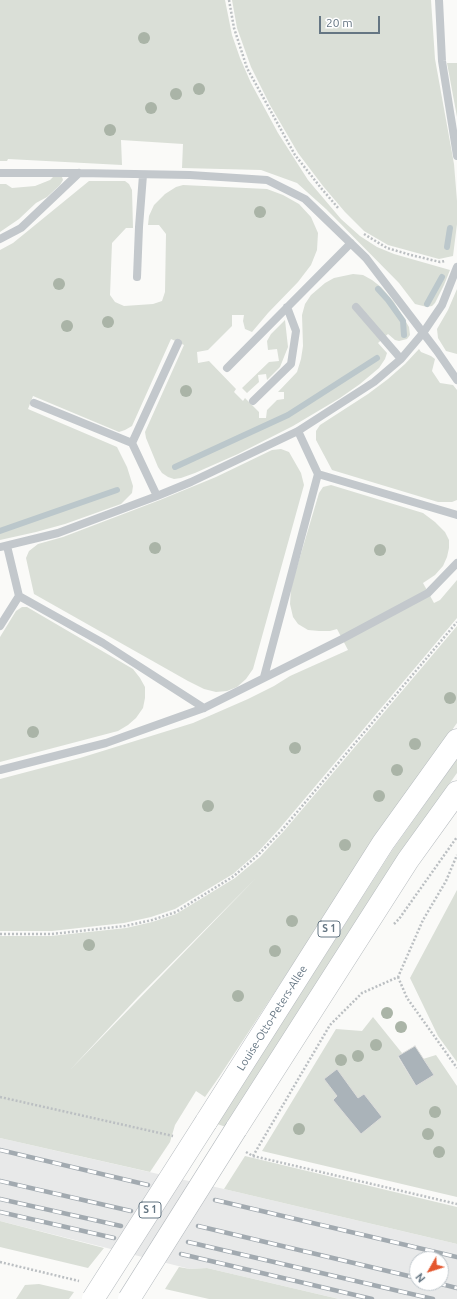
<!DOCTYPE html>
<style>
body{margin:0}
#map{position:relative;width:457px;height:1299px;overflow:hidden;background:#fafaf8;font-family:Ubuntu,sans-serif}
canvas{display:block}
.north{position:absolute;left:409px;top:1251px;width:40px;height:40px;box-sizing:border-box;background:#fff;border:1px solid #c1c8cd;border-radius:50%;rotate:231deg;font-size:11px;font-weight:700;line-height:16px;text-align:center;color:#657683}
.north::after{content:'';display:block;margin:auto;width:14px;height:18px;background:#e4572e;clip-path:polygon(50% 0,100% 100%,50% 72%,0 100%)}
.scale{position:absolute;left:319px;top:16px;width:61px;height:18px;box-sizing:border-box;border:2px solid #657683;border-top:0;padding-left:5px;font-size:12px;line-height:14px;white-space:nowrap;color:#657683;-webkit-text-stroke:3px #fff;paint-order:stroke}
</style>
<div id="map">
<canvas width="457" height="1299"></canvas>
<div class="north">N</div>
<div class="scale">20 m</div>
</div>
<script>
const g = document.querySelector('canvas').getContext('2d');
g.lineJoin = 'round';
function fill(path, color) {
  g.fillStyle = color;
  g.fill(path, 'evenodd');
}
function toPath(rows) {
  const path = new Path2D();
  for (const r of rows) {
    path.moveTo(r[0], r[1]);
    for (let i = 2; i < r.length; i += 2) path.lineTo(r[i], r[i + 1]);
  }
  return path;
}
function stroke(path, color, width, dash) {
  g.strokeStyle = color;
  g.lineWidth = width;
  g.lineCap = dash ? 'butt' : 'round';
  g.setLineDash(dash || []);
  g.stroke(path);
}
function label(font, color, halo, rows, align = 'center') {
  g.font = font + ' Ubuntu,sans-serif';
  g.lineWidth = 4;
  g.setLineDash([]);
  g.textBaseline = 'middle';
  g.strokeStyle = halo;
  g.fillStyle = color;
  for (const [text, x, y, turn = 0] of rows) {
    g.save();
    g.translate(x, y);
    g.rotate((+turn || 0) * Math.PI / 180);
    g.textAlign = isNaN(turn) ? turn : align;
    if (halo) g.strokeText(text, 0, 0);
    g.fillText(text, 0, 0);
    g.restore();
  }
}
const built = toPath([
 [0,1138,224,1189,457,1244,457,1299,339,1299,207,1268,190,1269,0,1221],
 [417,1259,441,1259,441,1283,417,1283]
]);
const green = toPath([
 [0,0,225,0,232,35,240,58,251,83,278,133,308,180,341,219,360,236,377,247,394,254,450,270,444,285,435,303,432,306,427,307,415,304,399,283,326,209,297,183,261,170,182,168,183,144,121,140,122,165,8,159,7,161,0,161],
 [232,0,431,0,435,59,454,164,457,201,457,224,453,256,439,259,388,245,364,231,345,212,323,186,298,153,270,105,251,67,237,28],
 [447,63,457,63,457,117],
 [53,177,62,177,63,180,60,185,47,197,36,203,19,219,0,232,0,184,6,184,12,188,35,186,50,180],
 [89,181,125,181,129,184,132,190,133,228,126,228,112,243,110,295,115,302,124,306,153,304,162,301,165,292,166,234,159,225,148,225,149,216,154,205,165,194,176,187,183,185,267,189,283,195,299,204,311,217,318,233,317,250,311,265,298,282,268,313,252,332,245,329,243,321,244,315,232,315,232,326,208,350,197,352,198,363,209,361,236,389,234,392,243,401,245,398,259,412,259,418,266,418,267,410,277,400,284,399,284,392,278,392,297,372,301,359,303,346,302,315,305,304,311,295,325,283,334,278,353,274,363,275,372,280,381,287,394,302,409,327,410,335,407,339,399,341,395,340,388,334,378,343,387,353,385,359,379,368,360,384,340,398,293,426,238,454,195,473,181,478,174,479,168,477,162,473,158,467,146,438,145,432,184,345,171,339,132,426,125,430,119,432,33,396,28,409,117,447,127,467,133,486,132,493,121,504,65,524,36,532,0,540,0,250,13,243,29,230],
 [457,289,457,354,446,351,438,338,437,329,448,310],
 [285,320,288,347,280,367,267,380,266,374,258,375,259,382,247,393,242,388,269,362,279,361,277,349,268,350,267,341,271,334],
 [419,349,421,352,431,356,435,359,432,371,440,383,453,385,457,390,457,500,452,502,438,502,332,470,316,440,316,431,320,425,368,394,388,379,405,364],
 [281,449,289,452,301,473,304,485,253,669,246,679,237,687,227,691,216,692,204,689,188,681,34,594,26,558,29,551,38,544,63,537,160,500,216,477,272,450],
 [331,485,423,513,435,522,445,532,449,540,449,548,447,557,443,566,435,575,423,583,434,603,440,600,457,580,457,618,280,828,257,853,233,874,175,909,151,917,124,923,52,931,0,931,0,779,80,758,193,723,248,699,274,686,290,676,348,650,337,629,330,631,319,631,308,630,298,624,293,617,290,604,291,589,294,577,319,493,323,487],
 [22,607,27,607,133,669,140,678,145,687,145,698,143,708,136,718,128,725,118,731,0,762,0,637,16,611],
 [457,626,457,723,378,835,219,1077,205,1097,196,1091,175,1125,170,1142,150,1172,0,1138,0,936,51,936,126,928,152,922,176,914,235,878,260,857,284,831],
 [257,877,70,1070,138,997],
 [457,759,457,773,399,855,226,1127,217,1124,393,849],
 [457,890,457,1062,438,1036,410,978],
 [373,1017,402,1053,398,1057,416,1086,433,1075,423,1059,436,1055,457,1086,457,1197,262,1151,336,1029,362,1031],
 [245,1156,457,1207,457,1244,224,1189],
 [0,1221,104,1248,88,1268,0,1247],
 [179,1267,190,1269,207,1268,339,1299,209,1299,165,1289],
 [39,1284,74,1292,69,1299,16,1299,25,1285]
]);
const stream = toPath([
 [447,247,450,228],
 [378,289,388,300,403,321,404,335],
 [427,304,442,277],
 [175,467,288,415,377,358],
 [0,531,117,490]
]);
const building = toPath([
 [415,1046,434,1075,416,1086,398,1056,415,1046],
 [337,1069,358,1098,364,1094,382,1117,361,1134,333,1100,337,1096,324,1079,337,1069]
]);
const path = toPath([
 [229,0,234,28,247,68,295,155,321,188,339,209],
 [364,234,387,248,411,255,440,262,445,261],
 [394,924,399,919,457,837],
 [0,934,52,934,125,926,152,920,176,912,234,876,258,855,282,830,457,622],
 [398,977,407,998,457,1068],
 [0,1097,173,1136],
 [246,1152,253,1156,457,1204],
 [253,1156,330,1025,362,993,398,977,423,920,446,881,457,855],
 [0,1262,79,1281]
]);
const service = toPath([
 [439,0,442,61,457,156],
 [0,173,79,173,190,175,267,180,305,199,366,258,437,351,457,380],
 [0,239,21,228,79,173],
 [137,277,139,227,143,175],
 [356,307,401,359],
 [227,368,351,243],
 [253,401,291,364,296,331,287,307],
 [34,403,132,443,157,496],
 [132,443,178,343],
 [318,474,457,515],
 [0,547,58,533,157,496,191,482,298,431,374,382,401,359,423,333,442,305,457,267],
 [19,596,103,643,204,708],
 [0,626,19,596,7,546],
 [264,677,318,474,298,431],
 [0,770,106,743,204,708,342,639,428,593,457,563]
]);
const primary = toPath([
 [206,1122,383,843,457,740],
 [236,1129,408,860,457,792]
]);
const rail = toPath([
 [0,1150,148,1185],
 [0,1181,131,1211],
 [0,1199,121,1226],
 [215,1200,457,1257],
 [0,1212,114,1238],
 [198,1226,417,1278],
 [188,1242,433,1299],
 [181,1254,372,1299],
 [437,1283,457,1288]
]);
const primaryBridge = toPath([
 [93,1299,206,1122],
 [129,1299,236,1129]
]);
const trees = [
 [144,38],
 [199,89],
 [176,94],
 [151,108],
 [110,130],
 [260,212],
 [59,284],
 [108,322],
 [67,326],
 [186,391],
 [155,548],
 [380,550],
 [450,698],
 [33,732],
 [415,744],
 [295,748],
 [397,770],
 [379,796],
 [208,806],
 [345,845],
 [292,921],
 [89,945],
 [275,951],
 [238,996],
 [387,1013],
 [401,1027],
 [376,1045],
 [358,1056],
 [341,1060],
 [435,1112],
 [299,1129],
 [428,1134],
 [439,1152]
];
const shields = [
 [329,929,22],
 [150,1210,22]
];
const shieldNames = [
 ["S 1",329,929],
 ["S 1",150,1210]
];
const streetNames = [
 ["Louise-Otto-Peters-Allee",272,1018,-58]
];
fill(built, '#e8e9e9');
fill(green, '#dadfd7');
stroke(stream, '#bbc7cb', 6);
fill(building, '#aab3b9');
stroke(building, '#dcdcda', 1);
stroke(primary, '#b5babe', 23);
stroke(path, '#bbbfc2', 2.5, [2, 2]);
stroke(service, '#c3c8cc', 8);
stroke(primary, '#fff', 22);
stroke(rail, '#a2aab0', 4.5);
stroke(rail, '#fff', 3, [9]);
stroke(primaryBridge, '#b5babe', 23, []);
stroke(primaryBridge, '#fff', 22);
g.fillStyle = '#aab4a7';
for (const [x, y] of trees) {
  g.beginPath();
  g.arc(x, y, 6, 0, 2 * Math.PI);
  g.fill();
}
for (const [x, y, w] of shields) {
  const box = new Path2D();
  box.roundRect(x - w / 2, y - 8, w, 16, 3);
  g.fillStyle = '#fff';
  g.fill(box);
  stroke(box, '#657683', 1);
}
label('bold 10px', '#657683', null, shieldNames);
label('11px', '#657683', '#fff', streetNames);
</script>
